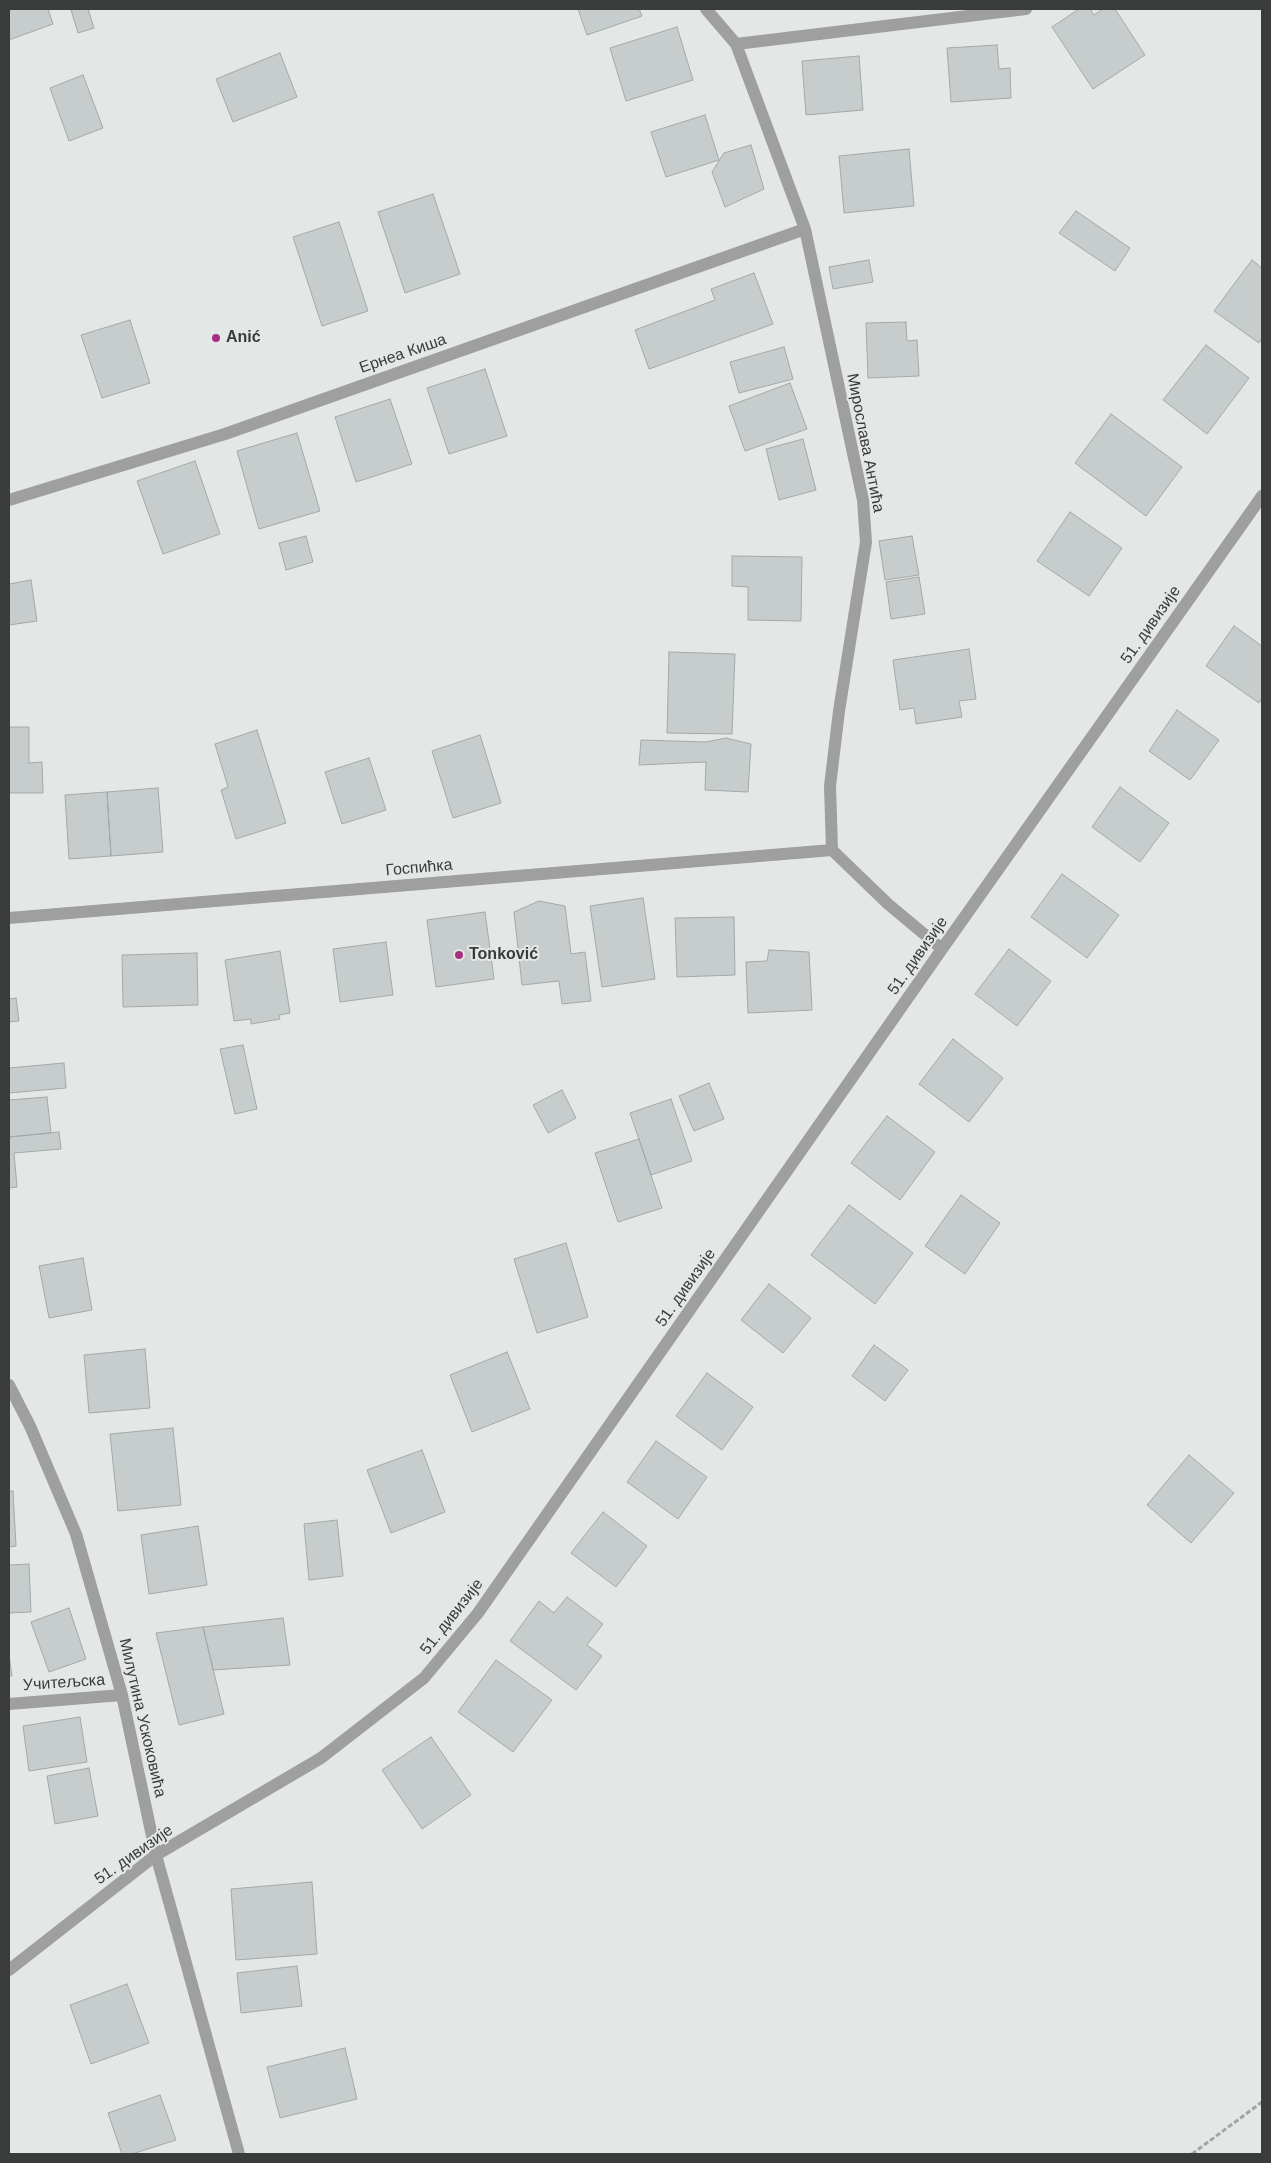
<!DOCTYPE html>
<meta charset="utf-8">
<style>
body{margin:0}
#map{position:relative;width:1271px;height:2163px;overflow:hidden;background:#e3e8e6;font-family:Helvetica,sans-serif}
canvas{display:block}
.frame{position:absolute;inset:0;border:10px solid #3a3c3b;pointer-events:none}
</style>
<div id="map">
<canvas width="1271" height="2163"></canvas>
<div class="frame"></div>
</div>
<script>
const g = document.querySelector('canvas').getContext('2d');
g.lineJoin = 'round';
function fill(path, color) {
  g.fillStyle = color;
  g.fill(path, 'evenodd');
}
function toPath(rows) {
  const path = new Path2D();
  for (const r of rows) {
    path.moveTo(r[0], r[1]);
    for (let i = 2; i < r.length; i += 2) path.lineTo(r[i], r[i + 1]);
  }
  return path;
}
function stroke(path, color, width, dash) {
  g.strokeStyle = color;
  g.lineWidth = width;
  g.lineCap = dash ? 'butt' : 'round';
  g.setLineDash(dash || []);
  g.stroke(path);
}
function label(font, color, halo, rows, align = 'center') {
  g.font = font + ' Helvetica,sans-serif';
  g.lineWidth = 4;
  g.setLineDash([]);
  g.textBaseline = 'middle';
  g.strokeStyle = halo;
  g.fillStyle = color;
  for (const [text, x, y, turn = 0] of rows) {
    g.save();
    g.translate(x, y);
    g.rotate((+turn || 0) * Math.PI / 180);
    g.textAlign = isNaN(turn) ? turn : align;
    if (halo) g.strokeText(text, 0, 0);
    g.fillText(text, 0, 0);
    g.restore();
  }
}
const building = toPath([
 [9,9,48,9,53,24,9,40,9,9],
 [76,9,88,9,94,28,78,33,71,10,76,9],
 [578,9,639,9,642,16,587,35,578,9],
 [1079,9,1090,9,1094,15,1103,9,1115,9,1145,55,1093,89,1052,27,1079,9],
 [677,27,693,80,626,101,610,48,677,27],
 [997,45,999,69,1010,68,1011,98,951,102,947,48,997,45],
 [280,53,297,97,233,122,216,79,280,53],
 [859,56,863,110,806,115,802,61,859,56],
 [83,75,103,128,69,141,50,88,83,75],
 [705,115,719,160,666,177,651,132,705,115],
 [751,145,764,189,725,207,712,172,724,153,751,145],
 [909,149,914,206,844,213,839,156,909,149],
 [433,194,460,274,405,293,378,212,433,194],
 [1076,211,1130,248,1115,271,1059,233,1076,211],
 [339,222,368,311,322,326,293,237,339,222],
 [869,260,873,282,833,289,829,267,869,260],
 [1252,260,1262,268,1262,338,1259,343,1214,311,1252,260],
 [754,273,773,324,649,369,635,330,715,300,711,289,754,273],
 [130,320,150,383,102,398,81,335,130,320],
 [906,322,907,341,917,340,919,376,868,378,866,323,906,322],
 [1206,345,1249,378,1207,434,1163,400,1206,345],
 [784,347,793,379,739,393,730,362,784,347],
 [485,369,507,436,449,454,427,388,485,369],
 [790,383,807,429,745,451,729,406,790,383],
 [390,399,412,464,356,482,335,417,390,399],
 [1111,414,1182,467,1146,516,1075,463,1111,414],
 [297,433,320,511,259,529,237,451,297,433],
 [803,439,816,490,779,500,766,449,803,439],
 [195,461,220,534,163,554,137,481,195,461],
 [1070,512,1122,548,1089,596,1037,561,1070,512],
 [306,536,313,562,286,570,279,543,306,536],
 [912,536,919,575,885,580,879,541,912,536],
 [732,556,802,557,801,621,748,620,748,587,732,586,732,556],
 [919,577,925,614,891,619,886,582,919,577],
 [31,580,37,621,9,625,9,584,31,580],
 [1234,626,1262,646,1262,698,1259,703,1206,666,1234,626],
 [969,649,976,699,959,701,962,717,916,724,914,708,900,710,893,660,969,649],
 [669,652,735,654,732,734,667,733,669,652],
 [1177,710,1219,740,1190,780,1149,751,1177,710],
 [9,727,29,727,29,763,42,762,43,793,9,793,9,727],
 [257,730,286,823,236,839,221,790,228,787,215,744,257,730],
 [480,735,501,803,453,818,432,751,480,735],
 [726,738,751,744,748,792,705,790,706,762,639,765,641,740,706,742,726,738],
 [369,758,386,810,342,824,325,772,369,758],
 [1120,787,1169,823,1140,862,1092,827,1120,787],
 [158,788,163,852,111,856,107,792,158,788],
 [107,792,111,856,69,859,65,795,107,792],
 [1062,874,1119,915,1087,958,1031,917,1062,874],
 [643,898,655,979,602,987,590,906,643,898],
 [539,901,565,906,571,954,585,952,591,1001,562,1004,559,981,522,985,514,912,539,901],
 [485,912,494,979,436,987,427,920,485,912],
 [734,917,735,975,677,977,675,918,734,917],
 [386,942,393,995,340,1002,333,949,386,942],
 [1009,949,1051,981,1017,1026,975,994,1009,949],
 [769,950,809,952,812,1010,748,1013,746,962,767,961,769,950],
 [280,951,290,1013,279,1015,280,1019,251,1024,251,1019,234,1021,225,960,280,951],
 [197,953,198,1005,123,1007,122,955,197,953],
 [16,998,19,1021,9,1022,9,999,16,998],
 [953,1039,1003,1078,969,1122,919,1084,953,1039],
 [243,1045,257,1109,235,1114,220,1049,243,1045],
 [64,1063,66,1088,9,1093,9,1068,64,1063],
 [709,1083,724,1119,694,1131,679,1096,709,1083],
 [562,1090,576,1118,548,1133,533,1105,562,1090],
 [47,1097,51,1133,9,1137,9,1100,47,1097],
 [671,1099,692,1161,651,1175,630,1113,671,1099],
 [887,1116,935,1152,900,1200,851,1163,887,1116],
 [59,1132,61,1149,14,1153,17,1187,9,1188,9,1137,59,1132],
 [639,1139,662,1208,618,1222,595,1153,639,1139],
 [961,1195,1000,1223,965,1274,925,1246,961,1195],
 [849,1205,913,1253,875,1304,811,1255,849,1205],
 [566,1243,588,1317,537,1333,514,1259,566,1243],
 [83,1258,92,1310,49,1318,39,1266,83,1258],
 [769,1284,811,1318,783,1353,741,1320,769,1284],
 [874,1345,908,1370,885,1401,852,1376,874,1345],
 [145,1349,150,1408,89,1413,84,1355,145,1349],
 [507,1352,530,1409,472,1432,450,1375,507,1352],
 [707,1373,753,1407,722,1450,676,1416,707,1373],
 [173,1428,181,1505,118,1511,110,1434,173,1428],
 [656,1441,707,1477,678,1519,627,1482,656,1441],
 [422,1450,445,1512,391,1533,367,1470,422,1450],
 [1189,1455,1234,1493,1191,1543,1147,1505,1189,1455],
 [9,1491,13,1491,16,1546,9,1547,9,1491],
 [603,1512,647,1546,616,1587,571,1553,603,1512],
 [337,1520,343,1576,309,1580,304,1524,337,1520],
 [198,1526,207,1585,149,1594,141,1535,198,1526],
 [29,1564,31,1612,9,1613,9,1565,29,1564],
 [567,1597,603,1624,587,1645,602,1656,576,1690,510,1641,539,1601,554,1613,567,1597],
 [69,1608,86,1659,49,1672,31,1622,69,1608],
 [283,1618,290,1665,213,1670,203,1627,283,1618],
 [203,1627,224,1714,179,1725,156,1633,203,1627],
 [9,1655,12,1676,9,1676,9,1655],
 [496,1660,552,1700,513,1752,458,1712,496,1660],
 [80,1717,87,1762,29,1771,23,1726,80,1717],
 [431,1737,471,1795,422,1829,382,1770,431,1737],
 [89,1768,98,1816,55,1824,47,1776,89,1768],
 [312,1882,317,1954,236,1960,231,1889,312,1882],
 [297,1966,302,2006,241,2013,237,1973,297,1966],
 [127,1984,149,2043,91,2064,70,2005,127,1984],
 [345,2048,357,2099,280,2118,267,2067,345,2048],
 [160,2095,176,2140,132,2154,122,2154,108,2113,160,2095]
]);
const path = toPath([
 [1192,2154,1262,2102]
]);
const minor = toPath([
 [706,9,736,44,805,229,863,500,866,542,839,711,830,786,832,850,888,904,942,949],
 [736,44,1026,9],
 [9,500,225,434,805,229],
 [9,918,832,850],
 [9,1385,30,1426,76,1534,122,1695,156,1855,239,2154],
 [9,1704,122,1695],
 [9,1970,156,1855,321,1758,424,1678,478,1613,942,949,1262,496]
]);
const markers = [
 [216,338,5,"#a82e82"],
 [459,955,5,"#a82e82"]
];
const poiNames = [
 ["Anić",226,338],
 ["Tonković",469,955]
];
const streetNames = [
 ["Ернеа Киша",403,354,-19],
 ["Мирослава Антића",865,443,79],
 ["51. дивизије",1151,625,-55],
 ["Госпићка",419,868,-5],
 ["51. дивизије",918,956,-55],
 ["51. дивизије",686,1288,-55],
 ["51. дивизије",452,1617,-52],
 ["Учитељска",64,1683,-4],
 ["Милутина Ускоковића",142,1718,77],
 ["51. дивизије",134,1855,-35]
];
fill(building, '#c7cccc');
stroke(building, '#a4a8a9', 1);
stroke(path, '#a1a5a3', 3, [5, 2.5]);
stroke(minor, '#9e9f9e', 12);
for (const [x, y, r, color] of markers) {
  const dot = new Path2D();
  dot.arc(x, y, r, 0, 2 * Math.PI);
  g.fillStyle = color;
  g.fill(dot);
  stroke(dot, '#e3e8e6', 2);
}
label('bold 16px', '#3a3c3b', '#e3e8e6', poiNames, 'left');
label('16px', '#3a3c3b', '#e3e8e6', streetNames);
</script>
